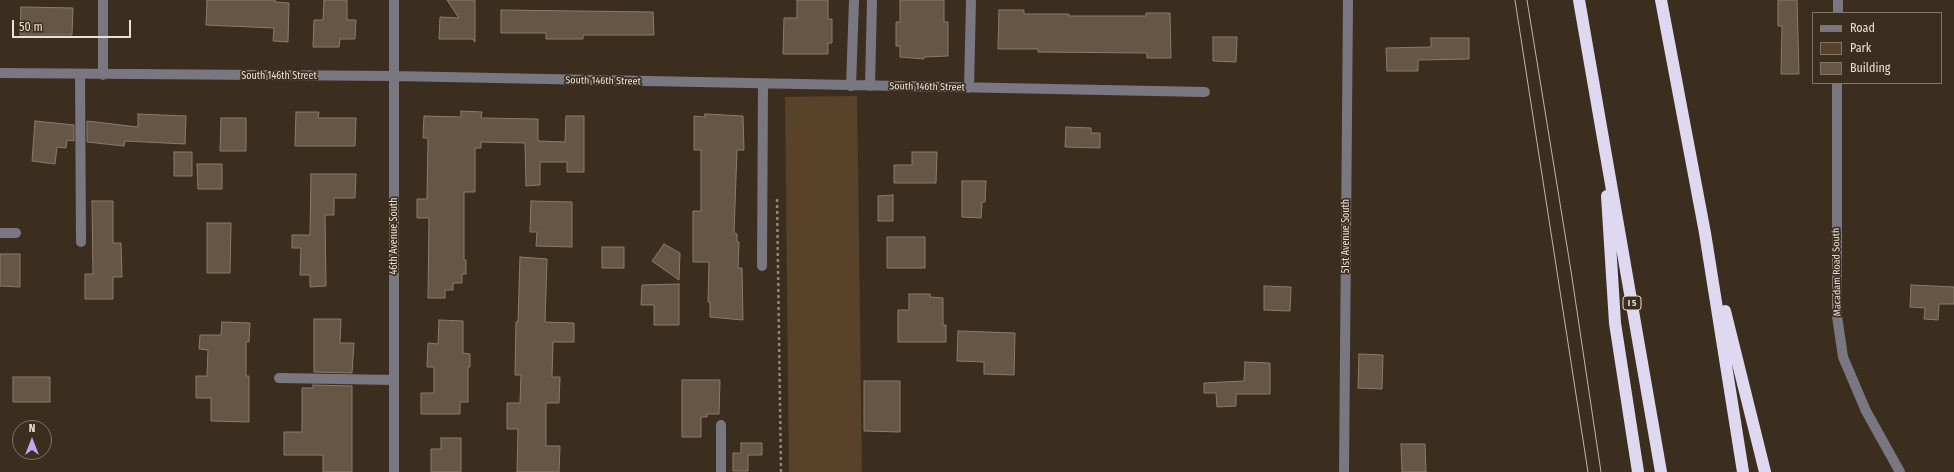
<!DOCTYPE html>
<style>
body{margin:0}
#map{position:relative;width:1954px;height:472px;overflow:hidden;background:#3c2e1e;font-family:"Fira Sans Condensed",sans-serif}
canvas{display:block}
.legend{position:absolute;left:1812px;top:12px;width:130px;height:72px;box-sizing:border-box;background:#3c2e1e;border:1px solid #827568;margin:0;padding:5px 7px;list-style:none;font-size:12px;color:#eae0d6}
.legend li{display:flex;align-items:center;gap:8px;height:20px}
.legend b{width:20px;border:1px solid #827568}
.north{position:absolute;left:12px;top:420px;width:40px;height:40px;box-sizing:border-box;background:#3c2e1e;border:1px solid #827568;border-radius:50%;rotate:0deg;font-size:11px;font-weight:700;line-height:16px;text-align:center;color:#eae0d6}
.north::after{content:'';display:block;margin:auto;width:14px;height:18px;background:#bda9f5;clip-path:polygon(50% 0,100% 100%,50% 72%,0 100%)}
.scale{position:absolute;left:12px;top:20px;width:119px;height:18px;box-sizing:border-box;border:2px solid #eae0d6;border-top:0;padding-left:5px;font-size:12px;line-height:14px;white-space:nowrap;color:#eae0d6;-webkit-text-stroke:3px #3c2e1e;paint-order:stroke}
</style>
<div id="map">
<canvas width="1954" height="472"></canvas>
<ul class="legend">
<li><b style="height:5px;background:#797781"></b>Road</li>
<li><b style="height:11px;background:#584229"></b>Park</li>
<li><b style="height:11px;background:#665645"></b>Building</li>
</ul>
<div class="north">N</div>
<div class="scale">50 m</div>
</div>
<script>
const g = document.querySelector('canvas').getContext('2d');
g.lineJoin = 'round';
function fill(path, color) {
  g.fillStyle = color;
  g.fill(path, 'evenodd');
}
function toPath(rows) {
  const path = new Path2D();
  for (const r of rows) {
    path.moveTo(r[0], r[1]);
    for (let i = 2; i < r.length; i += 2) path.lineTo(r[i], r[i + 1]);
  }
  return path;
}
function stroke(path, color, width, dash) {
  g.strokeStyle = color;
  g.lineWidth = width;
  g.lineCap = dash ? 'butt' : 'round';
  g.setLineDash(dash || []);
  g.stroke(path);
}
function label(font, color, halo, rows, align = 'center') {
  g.font = font + ' "Fira Sans Condensed",sans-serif';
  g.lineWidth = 3.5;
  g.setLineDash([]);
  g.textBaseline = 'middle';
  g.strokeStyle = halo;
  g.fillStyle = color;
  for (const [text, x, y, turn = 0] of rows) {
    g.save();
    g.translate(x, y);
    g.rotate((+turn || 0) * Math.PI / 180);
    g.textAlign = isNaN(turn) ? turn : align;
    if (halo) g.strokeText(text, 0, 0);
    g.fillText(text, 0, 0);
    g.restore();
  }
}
const green = toPath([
 [857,96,862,472,789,472,785,97]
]);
const building = toPath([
 [207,0,275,0,275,2,289,3,288,42,273,41,274,28,206,25,207,0],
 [324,0,347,0,347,20,356,20,355,39,340,39,339,47,313,47,314,20,323,20,324,0],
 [447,0,475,0,475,42,472,39,439,39,440,17,459,18,447,0],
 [797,0,828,0,828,19,832,19,832,43,828,43,828,54,783,54,784,18,797,18,797,0],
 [900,0,944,0,944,22,948,22,948,56,924,57,924,59,900,57,900,46,896,46,896,22,900,22,900,0],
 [1778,0,1797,0,1799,74,1781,74,1782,26,1778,26,1778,0],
 [21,7,73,8,72,35,20,35,21,7],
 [501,10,653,12,654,35,583,35,583,39,546,39,546,33,501,33,501,10],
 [999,10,1024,10,1024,14,1069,14,1069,16,1146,16,1146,13,1170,13,1171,58,1147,58,1147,53,1038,52,1038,49,998,49,999,10],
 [1213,37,1237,37,1236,62,1213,61,1213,37],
 [1431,38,1469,38,1469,59,1418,60,1418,71,1387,71,1386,48,1431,47,1431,38],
 [461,111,482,112,481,118,538,119,538,141,565,142,566,116,584,116,584,172,567,172,567,162,540,162,540,185,526,186,525,143,481,142,481,148,475,148,475,192,464,192,464,260,466,260,466,274,462,274,462,283,453,283,453,290,445,290,445,298,428,298,429,218,417,218,417,199,427,199,428,138,423,138,424,116,461,117,461,111],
 [296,112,319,112,318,118,356,118,355,146,295,146,296,112],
 [138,114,186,116,185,144,125,141,124,146,87,142,87,121,138,127,138,114],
 [705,114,743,116,744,150,737,150,734,233,737,234,737,242,739,242,738,268,742,268,743,320,710,317,710,302,708,302,709,262,693,262,693,211,701,211,701,150,694,150,694,116,705,117,705,114],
 [221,118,246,118,246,151,220,151,221,118],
 [35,121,74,125,74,141,67,140,66,148,57,147,55,164,32,161,35,121],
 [1066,127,1091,128,1091,133,1100,133,1100,148,1065,147,1066,127],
 [174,152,192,152,192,176,174,176,174,152],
 [912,152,937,152,936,183,894,183,894,165,912,165,912,152],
 [197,164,222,164,222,189,198,189,197,164],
 [311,174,356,174,355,198,334,198,334,215,325,215,326,286,310,287,310,275,300,275,301,248,292,248,292,235,310,235,311,174],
 [962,181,986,181,985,202,982,202,981,218,962,217,962,181],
 [893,195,893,221,878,221,878,196,893,195],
 [92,201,113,201,113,243,121,243,122,277,113,277,113,299,85,299,85,274,93,274,92,201],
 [531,201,572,202,572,247,536,246,537,232,530,232,531,201],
 [207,223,231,223,230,273,207,273,207,223],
 [887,237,925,237,925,268,887,268,887,237],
 [664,244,680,253,679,280,652,261,664,244],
 [602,247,624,247,624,268,602,268,602,247],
 [0,254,20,254,20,287,0,286,0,254],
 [520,257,547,259,545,322,574,323,574,342,553,342,552,377,560,377,559,403,546,403,546,446,560,446,559,472,517,472,518,429,507,429,507,403,520,403,521,375,515,375,516,322,518,322,520,257],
 [679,284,679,325,654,325,654,305,641,305,642,285,679,284],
 [1911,285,1954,287,1954,304,1939,304,1938,320,1924,319,1925,308,1910,307,1911,285],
 [1264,286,1291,287,1290,311,1264,310,1264,286],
 [909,294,930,294,930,297,943,298,943,325,946,325,946,342,898,342,898,310,909,310,909,294],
 [314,319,341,319,340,343,354,343,352,373,314,372,314,319],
 [439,320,463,321,463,353,470,354,470,367,468,367,468,402,460,402,460,414,421,414,421,393,434,393,434,367,427,367,428,343,438,344,439,320],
 [222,322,250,323,249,342,246,342,246,376,249,376,249,422,211,421,211,398,196,398,196,376,207,376,208,350,199,349,200,335,221,335,222,322],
 [958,331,1015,333,1014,375,984,374,984,362,957,361,958,331],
 [1359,354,1383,355,1382,389,1358,388,1359,354],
 [1245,362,1270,363,1270,394,1236,394,1236,406,1217,407,1216,393,1204,393,1204,383,1244,381,1245,362],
 [13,377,50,377,50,402,13,402,13,377],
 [682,380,720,380,719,414,707,414,707,417,701,417,701,437,682,437,682,380],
 [864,381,900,381,900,432,864,431,864,381],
 [313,385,352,386,352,472,323,472,323,455,284,455,284,432,302,432,302,388,313,388,313,385],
 [441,438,461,438,461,472,431,472,431,449,441,449,441,438],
 [741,443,762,443,762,455,748,455,748,471,733,471,733,453,741,453,741,443],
 [1401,444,1425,444,1426,472,1402,472,1401,444]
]);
const path = toPath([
 [777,199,781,472]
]);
const minor = toPath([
 [1838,13,1838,0],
 [0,73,394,76,1205,92],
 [80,75,81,242],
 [103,75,103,0],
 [1837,83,1837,316,1843,357,1866,411,1900,472],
 [851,86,854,0],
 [870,86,872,0],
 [969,88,971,0],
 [0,233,16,233],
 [762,266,763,84],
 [279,378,394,380],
 [721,425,721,472],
 [394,472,394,0],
 [1344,472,1348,0]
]);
const highway = toPath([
 [1579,0,1661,472],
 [1661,0,1705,233,1743,472],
 [1607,196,1615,323,1638,472],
 [1725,311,1765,472]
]);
const tram = toPath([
 [1515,0,1588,472],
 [1527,0,1571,271,1601,472]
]);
const shields = [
 [1632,303,18]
];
const shieldNames = [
 ["I 5",1632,303]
];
const streetNames = [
 ["South 146th Street",279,76],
 ["South 146th Street",603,81,1],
 ["South 146th Street",927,87,1],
 ["46th Avenue South",394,236,-90],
 ["51st Avenue South",1346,236,-90],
 ["Macadam Road South",1837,272,-91]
];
fill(green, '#584229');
fill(building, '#665645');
stroke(building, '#8c7b69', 1);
stroke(path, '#94887b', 2.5, [3, 3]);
stroke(minor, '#797781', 10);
stroke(highway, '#ded8f1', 12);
stroke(tram, '#c0b5a9', 1);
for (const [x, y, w] of shields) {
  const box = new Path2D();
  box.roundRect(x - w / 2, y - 7, w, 14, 3);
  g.fillStyle = '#3c2e1e';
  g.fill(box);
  stroke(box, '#eae0d6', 1);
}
label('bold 9px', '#eae0d6', null, shieldNames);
label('10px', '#eae0d6', '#3c2e1e', streetNames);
</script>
